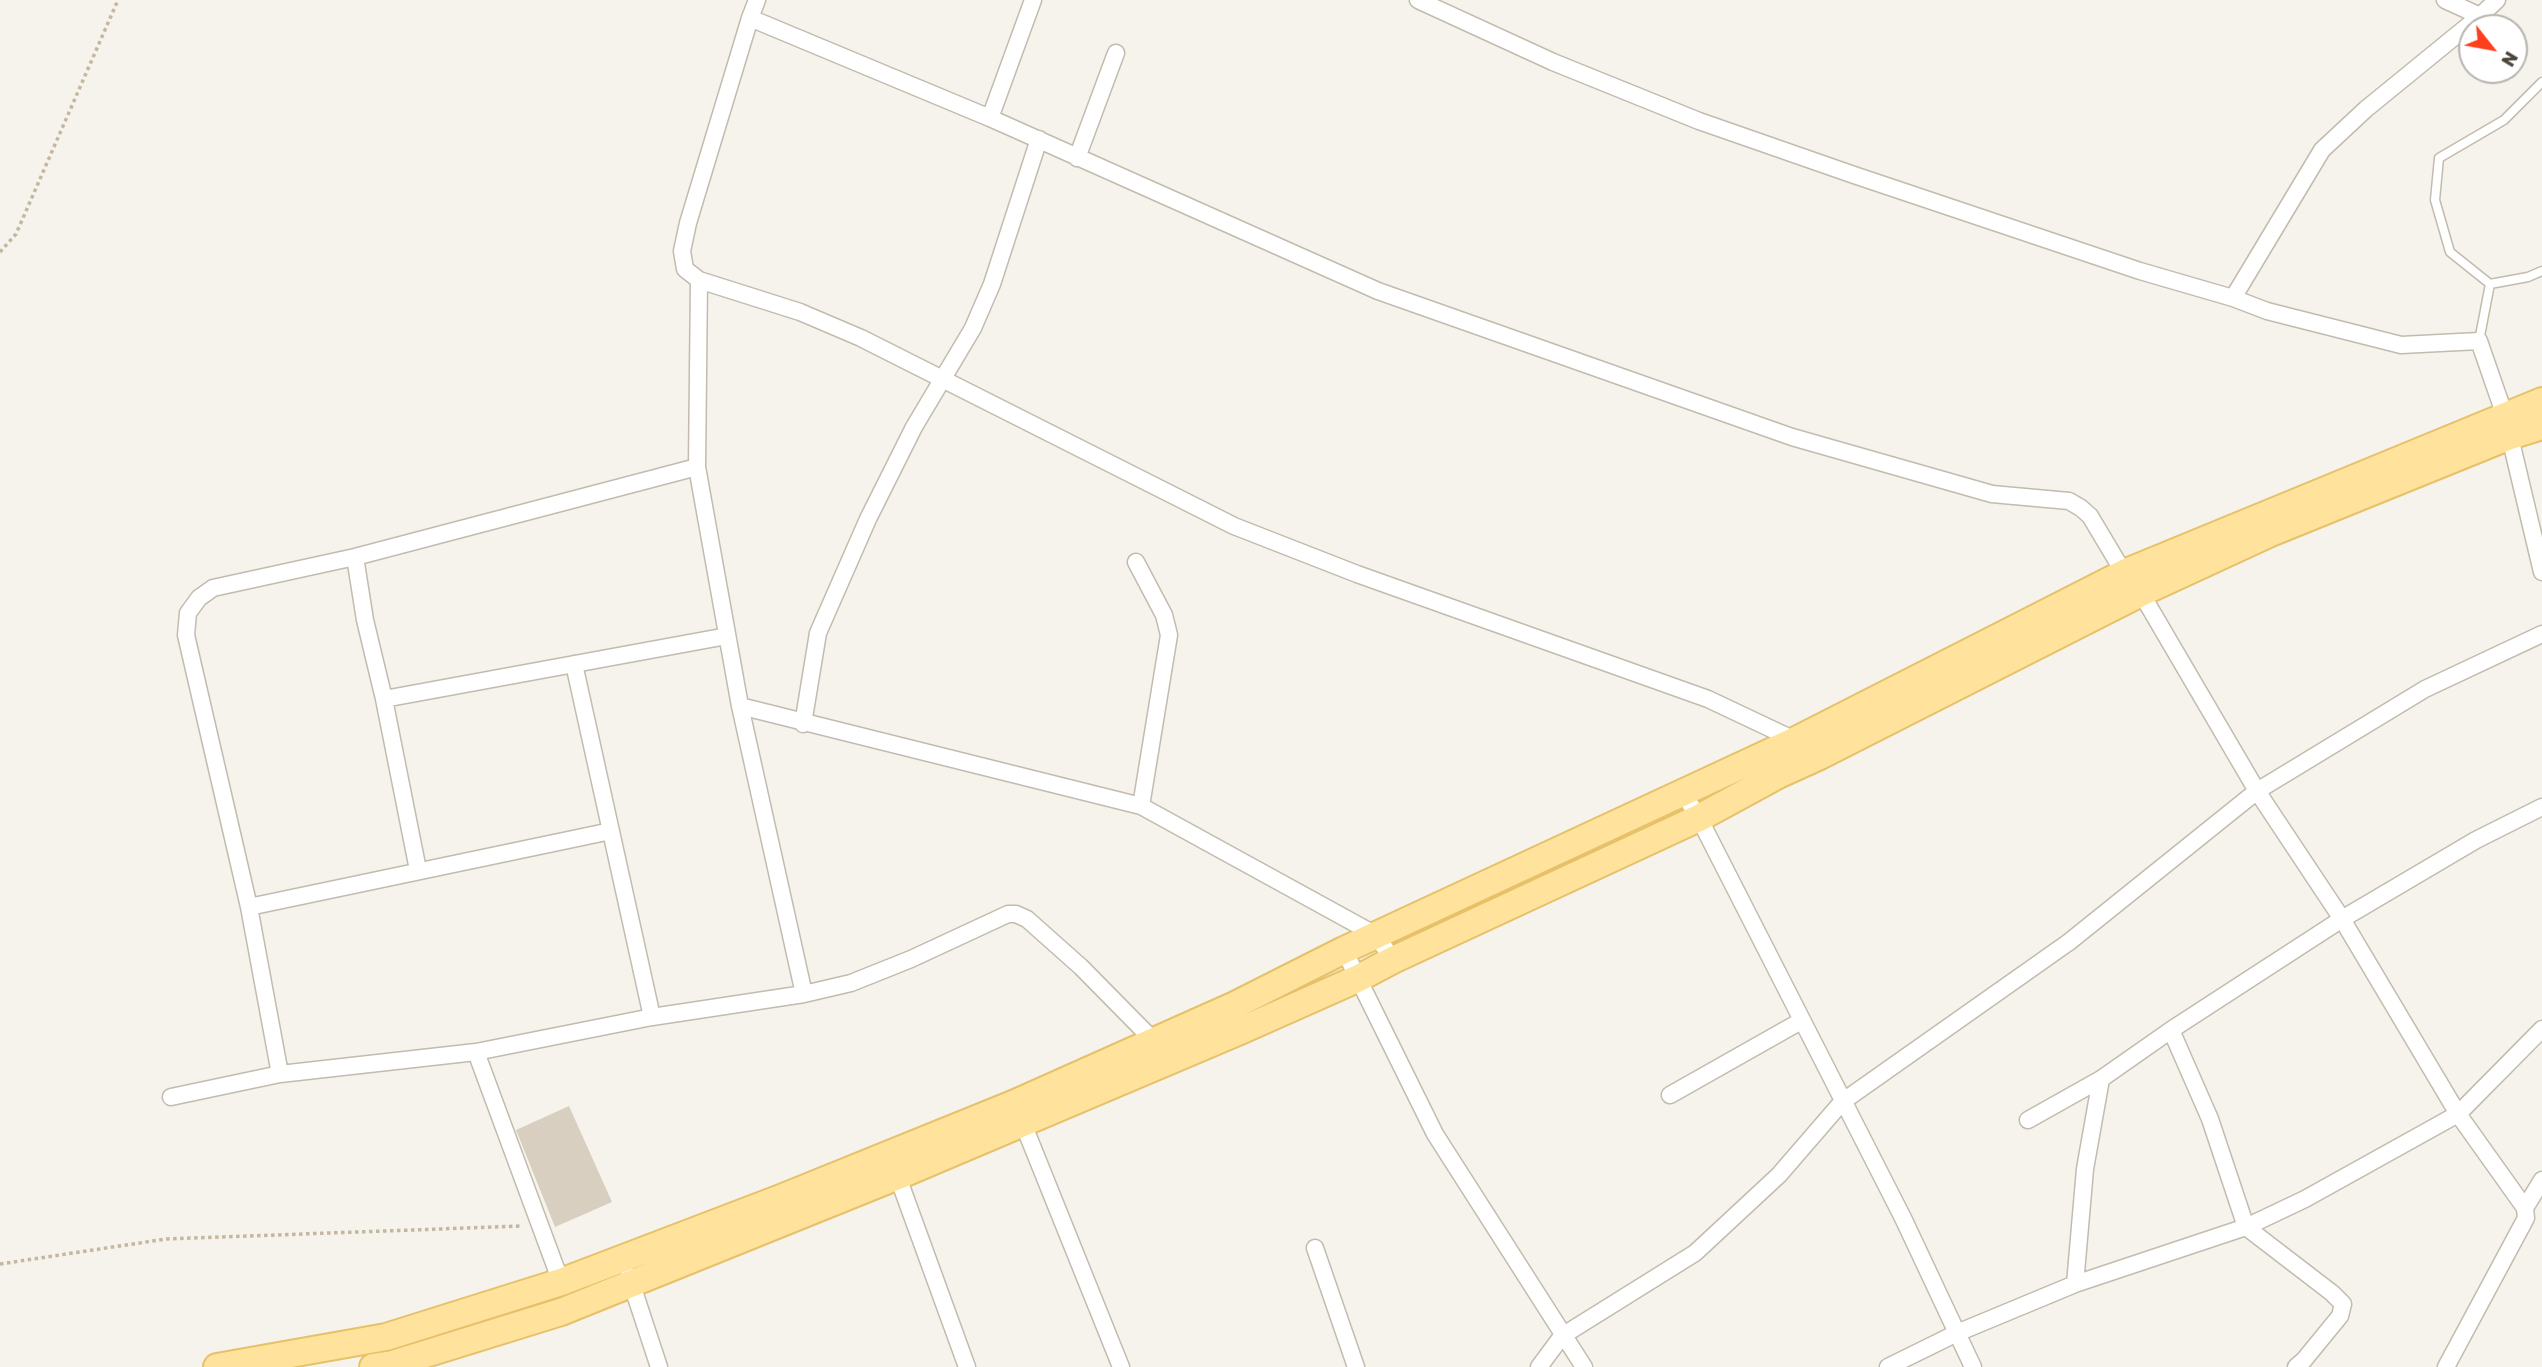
<!DOCTYPE html>
<style>
body{margin:0}
#map{position:relative;width:2542px;height:1367px;overflow:hidden;background:#f6f3ec;font-family:Rubik,sans-serif}
canvas{display:block}
.north{position:absolute;left:2458px;top:14px;width:70px;height:70px;box-sizing:border-box;background:#fff;border:2px solid #b7b4b0;border-radius:50%;rotate:121deg;font-size:19px;font-weight:700;line-height:28px;text-align:center;color:#4b4439}
.north::after{content:'';display:block;margin:auto;width:24px;height:32px;background:#fc3f1d;clip-path:polygon(50% 0,100% 100%,50% 72%,0 100%)}
</style>
<div id="map">
<canvas width="2542" height="1367"></canvas>
<div class="north">N</div>
</div>
<script>
const g = document.querySelector('canvas').getContext('2d');
g.lineJoin = 'round';
function fill(path, color) {
  g.fillStyle = color;
  g.fill(path, 'evenodd');
}
function toPath(rows) {
  const path = new Path2D();
  for (const r of rows) {
    path.moveTo(r[0], r[1]);
    for (let i = 2; i < r.length; i += 2) path.lineTo(r[i], r[i + 1]);
  }
  return path;
}
function stroke(path, color, width, dash) {
  g.strokeStyle = color;
  g.lineWidth = width;
  g.lineCap = dash ? 'butt' : 'round';
  g.setLineDash(dash || []);
  g.stroke(path);
}
const building = toPath([
 [569,1106,612,1202,555,1227,516,1130]
]);
const path = toPath([
 [0,252,16,234,118,0],
 [0,1264,166,1239,521,1226]
]);
const service = toPath([
 [2542,82,2504,120,2439,158,2435,200,2450,252,2490,284,2528,277,2542,271],
 [2479,341,2490,284]
]);
const minor = toPath([
 [1033,0,990,118,1378,291,1792,437,1992,494,2069,501,2081,508,2090,516,2124,573,2141,593,2257,791,2342,919,2458,1114,2542,1029],
 [1418,0,1553,62,1699,121,1854,175,2140,271,2233,298,2322,150,2366,109,2480,16],
 [2445,0,2480,16,2497,0],
 [750,18,757,0],
 [990,118,750,18,688,223,682,251,685,269,699,280,800,312,861,338,1234,526,1357,574,1708,699,1799,742],
 [1077,158,1116,53],
 [699,280,697,467,740,706,1141,806,1376,935,1393,960],
 [2233,298,2267,311,2401,345,2479,341,2505,416,2542,572],
 [1136,562,1164,615,1169,635,1141,806],
 [574,664,652,1017],
 [384,699,727,636],
 [740,706,804,994,851,983,911,959,1008,914,1016,914,1027,919,1081,967,1153,1040,1157,1048],
 [803,724,818,633,868,519,914,427,973,328,992,284,1039,139],
 [1683,793,1699,818,1903,1218,1973,1367],
 [418,870,384,699,365,620,355,557,697,467],
 [249,907,611,831],
 [1344,950,1435,1134,1584,1367],
 [2171,1030,2210,1119,2246,1227,2332,1293,2343,1304,2340,1316,2304,1360,2296,1367],
 [280,1074,249,907,186,635,188,613,199,598,213,588,355,557],
 [1670,1095,1801,1021],
 [171,1097,280,1074,476,1052],
 [1020,1116,1121,1367],
 [2028,1120,2101,1079,2171,1030,2342,919,2476,840,2542,807],
 [895,1169,967,1367],
 [2525,1208,2542,1180],
 [1315,1248,1356,1367],
 [629,1276,659,1367],
 [561,1282,476,1052,652,1017,804,994],
 [2075,1284,2085,1169,2101,1079],
 [1539,1367,1562,1336,1695,1253,1779,1175,1842,1102,2069,942,2257,791,2425,689,2542,634],
 [1888,1367,1957,1333,2075,1284,2246,1227,2305,1199,2458,1114,2525,1208,2526,1218,2446,1367]
]);
const primary = toPath([
 [217,1367,386,1337,561,1282,781,1198,1013,1104,1235,1005,1344,950,1796,740,2124,573,2542,401],
 [373,1367,393,1364,561,1312,898,1176,1240,1031,1359,978,1393,960,1699,818,1778,775,1820,756,2141,593,2273,532,2510,436,2542,426]
]);
fill(building, '#d8cfc1');
stroke(service, '#c2bbae', 11);
stroke(minor, '#c2bbae', 19);
stroke(primary, '#e6c16a', 30);
stroke(path, '#c4b79f', 3.5, [3.5, 3.5]);
stroke(service, '#fff', 8);
stroke(minor, '#fff', 16);
stroke(primary, '#ffe39c', 26);
</script>
